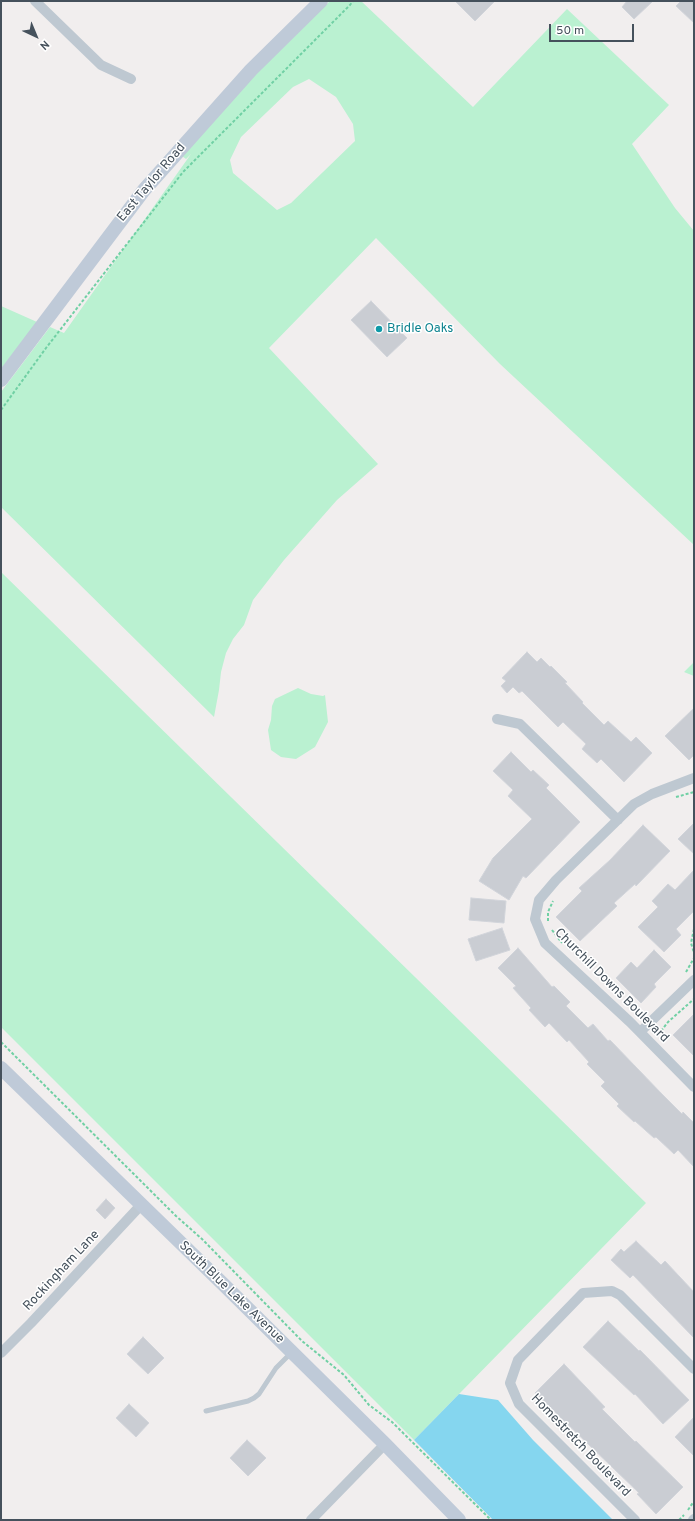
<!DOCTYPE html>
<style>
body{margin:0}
#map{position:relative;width:695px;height:1521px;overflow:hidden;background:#f1eeee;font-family:Overpass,sans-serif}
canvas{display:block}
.frame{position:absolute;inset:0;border:2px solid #45515c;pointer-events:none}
.north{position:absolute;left:16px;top:16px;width:40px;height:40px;-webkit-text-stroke:3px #fff;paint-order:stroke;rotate:136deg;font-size:11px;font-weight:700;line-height:16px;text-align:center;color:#45515c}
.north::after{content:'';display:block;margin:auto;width:14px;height:18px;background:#45515c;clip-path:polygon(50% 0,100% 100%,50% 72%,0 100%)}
.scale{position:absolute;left:549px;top:24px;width:85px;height:18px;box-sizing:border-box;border:2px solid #45515c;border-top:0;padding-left:5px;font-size:12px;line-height:14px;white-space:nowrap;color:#45515c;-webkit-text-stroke:3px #fff;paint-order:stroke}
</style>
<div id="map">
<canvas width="695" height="1521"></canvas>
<div class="frame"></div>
<div class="north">N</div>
<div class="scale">50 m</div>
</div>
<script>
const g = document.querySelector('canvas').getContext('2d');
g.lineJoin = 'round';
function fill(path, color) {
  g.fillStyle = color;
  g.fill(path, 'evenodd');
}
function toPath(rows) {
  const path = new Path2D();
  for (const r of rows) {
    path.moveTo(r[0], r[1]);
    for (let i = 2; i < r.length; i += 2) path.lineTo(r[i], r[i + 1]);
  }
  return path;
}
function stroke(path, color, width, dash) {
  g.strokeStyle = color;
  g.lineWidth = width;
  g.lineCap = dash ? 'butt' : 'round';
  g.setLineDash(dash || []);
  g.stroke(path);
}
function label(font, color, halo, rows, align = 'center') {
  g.font = font + ' Overpass,sans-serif';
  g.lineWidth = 3;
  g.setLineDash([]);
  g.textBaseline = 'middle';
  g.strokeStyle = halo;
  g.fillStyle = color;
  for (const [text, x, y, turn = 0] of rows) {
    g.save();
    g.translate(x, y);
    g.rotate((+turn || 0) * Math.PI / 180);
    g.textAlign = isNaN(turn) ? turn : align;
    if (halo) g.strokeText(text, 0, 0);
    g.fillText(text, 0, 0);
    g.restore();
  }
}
const green = toPath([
 [330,1,361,1,473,107,567,9,669,105,632,144,675,208,694,231,694,545,500,364,376,238,269,348,378,464,337,500,284,560,253,600,244,625,233,639,226,653,221,672,219,690,214,717,1,507,1,392,50,327,64,333,191,154,186,159,182,156,256,74],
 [309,79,336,97,353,124,355,141,291,203,277,210,233,173,230,160,241,137,293,87],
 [1,306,37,322,1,369],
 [1,572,646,1203,414,1440,1,1027],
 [694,662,694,676,684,672],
 [298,688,311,694,323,696,325,695,328,722,315,747,296,759,281,757,271,750,268,730,271,720,272,706,275,699]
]);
const water = toPath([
 [459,1394,498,1400,533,1440,613,1520,493,1520,414,1440]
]);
const building = toPath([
 [455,1,495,1,475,21,455,1],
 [627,1,653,1,634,19,622,7,627,1],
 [681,1,694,1,694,23,676,6,681,1],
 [371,301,407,338,387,357,351,320,371,301],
 [527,652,537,662,541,658,550,667,551,666,567,682,565,683,583,702,582,703,604,725,608,721,631,742,636,737,652,753,624,782,601,759,597,763,582,749,586,744,563,722,558,727,522,691,519,693,513,687,507,693,501,686,506,681,502,678,527,652],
 [694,708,694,755,689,760,665,736,694,708],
 [511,752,531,772,533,770,549,785,546,788,580,822,526,878,523,876,509,900,479,881,493,858,532,819,508,796,513,790,493,771,511,752],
 [694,823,694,854,678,839,694,823],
 [643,825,670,851,636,886,635,884,614,903,617,906,580,941,556,917,582,891,579,888,610,860,643,825],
 [694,870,694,911,676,929,681,935,664,952,638,927,658,907,652,901,668,884,675,890,694,870],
 [471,898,506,901,504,923,469,920,471,898],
 [502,928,510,950,476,961,468,939,502,928],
 [518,948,552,987,554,986,570,1002,566,1006,588,1028,593,1024,608,1041,610,1040,662,1094,682,1114,683,1112,694,1123,694,1167,678,1150,674,1154,656,1137,654,1138,635,1121,634,1122,617,1106,619,1104,601,1086,605,1082,587,1064,589,1062,569,1040,567,1042,549,1023,545,1027,529,1010,531,1008,513,988,516,986,498,968,518,948],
 [654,950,671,967,654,984,656,987,641,1003,616,978,631,962,637,968,654,950],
 [694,1014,694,1056,673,1035,694,1014],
 [106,1199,115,1208,105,1219,96,1210,106,1199],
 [636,1241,661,1265,665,1261,694,1292,694,1338,633,1275,630,1278,611,1260,621,1249,624,1252,636,1241],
 [608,1321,639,1351,640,1350,689,1400,663,1424,635,1394,634,1395,583,1347,608,1321],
 [143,1337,164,1358,148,1374,127,1354,143,1337],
 [564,1364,605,1407,602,1409,635,1442,636,1441,683,1487,656,1514,637,1494,639,1493,535,1393,564,1364],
 [129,1404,149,1423,136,1437,116,1418,129,1404],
 [694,1417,694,1456,675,1437,694,1417],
 [247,1440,266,1458,248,1476,230,1458,247,1440]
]);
const path = toPath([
 [1,410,46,348,183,172,350,5,353,1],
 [676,797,694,792],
 [548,921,548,912,553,901],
 [694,929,691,943,694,953],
 [552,930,562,943],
 [686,972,694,958],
 [658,1035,668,1022,694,999],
 [1,1042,176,1216,202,1239,302,1341,344,1375,369,1405,392,1422,491,1520],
 [688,1510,694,1501],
 [679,1520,684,1515]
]);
const lane = toPath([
 [206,1411,248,1401,254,1398,259,1394,276,1368,291,1353]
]);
const street = toPath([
 [35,1,101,65,131,79],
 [497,719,520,724,618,820],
 [694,778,652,794,634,804,556,880,539,900,535,919,545,943,630,1022,694,1087],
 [640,1032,694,980],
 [1,1353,31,1323,141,1205],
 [311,1520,385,1444],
 [635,1520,519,1404,510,1383,518,1360,583,1293,612,1291,620,1295,694,1369],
 [693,1520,694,1519]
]);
const secondary = toPath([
 [1,380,144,190,251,70,321,1],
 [1,1068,224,1285,385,1444,459,1520]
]);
const markers = [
 [379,329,4,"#0f9aa8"]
];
const streetNames = [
 ["East Taylor Road",152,183,-50],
 ["Churchill Downs Boulevard",611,986,45],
 ["Rockingham Lane",62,1271,-47],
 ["South Blue Lake Avenue",231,1293,44],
 ["Homestretch Boulevard",580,1446,46]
];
const cultureNames = [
 ["Bridle Oaks",387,329]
];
fill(green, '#baf1d1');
fill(water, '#85d6ef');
fill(building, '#cacdd3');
stroke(building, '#d1d4da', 1);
stroke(path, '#70d0a4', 2, [3, 2]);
stroke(lane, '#bec8d1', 5);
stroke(street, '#bec8d1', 10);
stroke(secondary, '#bfcad8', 14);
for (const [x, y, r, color] of markers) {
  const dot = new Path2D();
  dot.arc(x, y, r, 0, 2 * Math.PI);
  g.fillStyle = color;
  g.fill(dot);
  stroke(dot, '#fff', 1.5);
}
label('13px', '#45515c', '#fff', streetNames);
label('13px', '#0d838f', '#fff', cultureNames, 'left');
</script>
